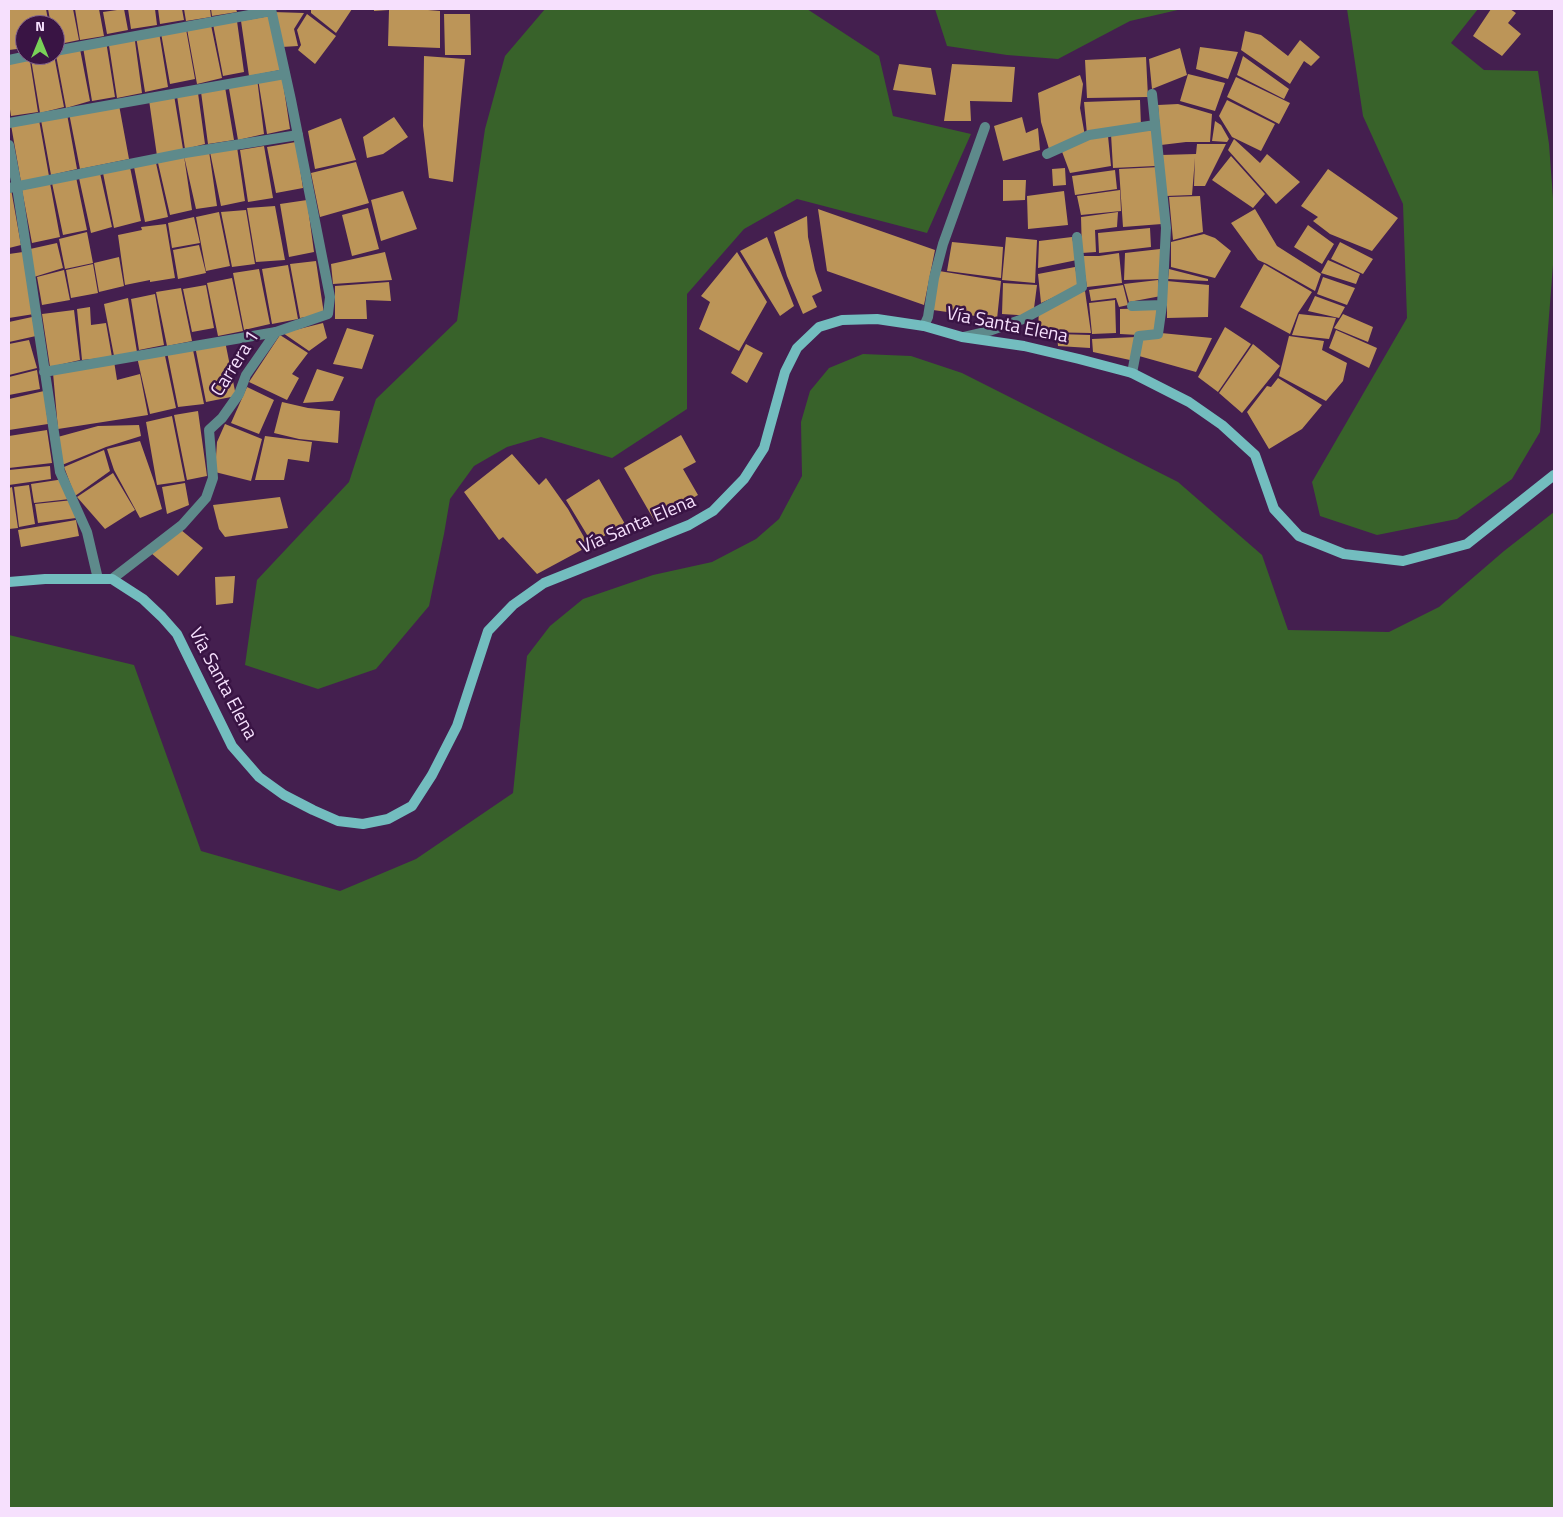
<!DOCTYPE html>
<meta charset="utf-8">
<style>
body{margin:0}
#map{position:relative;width:1563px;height:1517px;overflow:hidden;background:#441f4f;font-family:"Titillium Web",sans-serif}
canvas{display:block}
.frame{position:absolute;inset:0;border:10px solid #f6e0fd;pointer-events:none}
.north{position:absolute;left:15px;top:15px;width:50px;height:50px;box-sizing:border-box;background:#391444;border:1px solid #85668e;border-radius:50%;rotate:0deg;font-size:14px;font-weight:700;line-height:20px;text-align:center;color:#f6e0fd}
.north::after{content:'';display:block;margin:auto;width:18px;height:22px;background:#79d158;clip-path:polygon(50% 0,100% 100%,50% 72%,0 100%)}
</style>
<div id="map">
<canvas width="1563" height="1517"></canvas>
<div class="frame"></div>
<div class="north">N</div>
</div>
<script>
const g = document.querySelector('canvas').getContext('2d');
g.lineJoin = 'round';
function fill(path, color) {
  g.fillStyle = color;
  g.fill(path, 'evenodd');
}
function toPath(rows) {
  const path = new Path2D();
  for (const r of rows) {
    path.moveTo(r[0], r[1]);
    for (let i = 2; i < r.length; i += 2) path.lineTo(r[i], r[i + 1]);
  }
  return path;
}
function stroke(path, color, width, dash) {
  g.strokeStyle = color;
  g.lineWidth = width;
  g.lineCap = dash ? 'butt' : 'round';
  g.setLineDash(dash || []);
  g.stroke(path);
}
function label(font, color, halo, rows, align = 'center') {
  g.font = font + ' "Titillium Web",sans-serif';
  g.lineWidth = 5;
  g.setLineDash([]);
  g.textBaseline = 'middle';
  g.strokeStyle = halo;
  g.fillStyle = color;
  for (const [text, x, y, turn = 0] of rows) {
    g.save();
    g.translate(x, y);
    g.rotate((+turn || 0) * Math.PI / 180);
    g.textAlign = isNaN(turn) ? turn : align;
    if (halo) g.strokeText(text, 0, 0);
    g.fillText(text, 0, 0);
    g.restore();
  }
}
const green = toPath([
 [545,9,807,9,879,56,893,116,971,134,927,233,797,199,744,229,687,294,687,409,612,458,541,437,507,447,474,466,450,499,444,534,429,606,376,669,318,689,245,665,257,580,349,482,376,399,457,321,485,129,505,56],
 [935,9,1182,9,1130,21,1058,59,1007,55,947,46],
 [1347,9,1478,9,1451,43,1484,70,1538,71,1549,144,1554,212,1554,252,1540,432,1512,479,1457,519,1377,535,1320,516,1312,482,1407,318,1403,204,1363,116],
 [863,354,911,356,962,373,1178,482,1262,555,1288,630,1389,632,1439,607,1504,551,1554,512,1554,1508,9,1508,9,635,134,665,201,851,340,891,416,859,513,793,527,656,550,626,583,599,653,575,712,562,756,539,779,519,802,476,801,422,810,391,829,368]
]);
const building = toPath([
 [9,9,46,9,49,25,25,25,25,48,9,50],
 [48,9,73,9,79,40,55,45,55,25,51,25],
 [75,9,99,9,104,36,80,40],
 [124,9,128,30,107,34,103,12],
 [128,9,155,9,157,25,131,29],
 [158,9,182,9,184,20,160,24],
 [184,9,210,9,211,17,186,21],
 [211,9,236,9,237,12,212,16],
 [311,9,352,9,336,33,311,13],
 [374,9,416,9,440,11,440,48,388,46,389,10,374,11],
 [1491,9,1510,9,1516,13,1508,23,1521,34,1502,56,1473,36],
 [273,12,304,13,294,29,298,46,282,47],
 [307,14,336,36,315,64,298,50,301,45,297,30],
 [444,14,470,14,471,55,445,55],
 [270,16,280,70,249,76,241,21],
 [237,21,244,72,223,76,213,24],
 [211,25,222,78,197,84,187,29],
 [186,29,195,79,170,84,161,33],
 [1245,31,1261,35,1288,56,1300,40,1320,57,1311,66,1304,61,1290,84,1241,50],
 [159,32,168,87,145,92,136,36],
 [134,34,142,93,117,98,108,39],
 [106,41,115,97,92,101,83,47],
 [1200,47,1238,52,1228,79,1196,69],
 [1180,48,1187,75,1152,89,1149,59],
 [80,49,90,101,66,108,56,55],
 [29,55,38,112,11,116,9,103,9,58],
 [54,55,64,107,40,113,31,59],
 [424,56,465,59,453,182,429,178,423,126],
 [1243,56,1289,89,1284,99,1237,75],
 [1146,57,1148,97,1087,98,1085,60],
 [899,64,931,68,936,95,893,90],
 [952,64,1015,67,1012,102,970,101,971,121,944,121],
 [1188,74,1225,83,1215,111,1180,101],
 [1080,75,1083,84,1080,108,1085,136,1049,149,1041,122,1038,93],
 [282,76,290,129,267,134,258,79],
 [1236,77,1290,103,1279,124,1227,97],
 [257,78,264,134,238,140,228,83],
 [225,87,234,140,208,144,201,92],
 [198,93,205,144,185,149,177,96],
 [174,95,183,149,157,156,149,100],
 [1140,100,1141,126,1087,134,1084,102],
 [1227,100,1275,124,1261,151,1232,137,1219,116],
 [1178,104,1212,114,1210,142,1186,142,1161,145,1158,105],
 [119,105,129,159,80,169,69,113],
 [67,114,77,169,51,175,41,120],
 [394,117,408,137,383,154,367,158,363,137],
 [1022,117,1026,133,1038,128,1040,150,1003,161,994,126],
 [341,118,356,160,315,169,308,131],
 [39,120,49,176,21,182,11,125],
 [1215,121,1221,125,1229,139,1227,142,1212,141],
 [1154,130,1155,166,1113,168,1111,134],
 [1108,136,1111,166,1070,173,1061,149,1086,138],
 [1234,139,1260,163,1267,154,1300,182,1276,204,1228,150],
 [296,142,303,188,276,193,267,147],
 [1197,144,1226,144,1205,186,1194,186,1195,158,1192,195,1166,196,1161,155,1196,154],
 [264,146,273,198,248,202,240,150],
 [237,147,245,201,221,206,210,152],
 [209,151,217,206,196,209,184,156],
 [184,156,192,210,170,215,158,163],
 [1231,156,1265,194,1253,208,1212,180],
 [356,162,369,203,320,217,311,173],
 [156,163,168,217,145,222,134,167],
 [130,167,141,221,114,228,103,173],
 [1160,167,1162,224,1123,227,1119,169],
 [1065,168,1066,185,1053,186,1052,169],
 [1328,169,1398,218,1372,251,1330,234,1313,221,1318,217,1301,206],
 [1115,170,1117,189,1075,195,1072,176],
 [100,173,112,227,91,233,79,178],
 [76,177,87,230,63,235,52,183],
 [1003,180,1026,180,1025,200,1003,201],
 [50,183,60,237,32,243,22,190],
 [9,189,11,189,21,245,9,248],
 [1120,190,1121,211,1081,215,1077,196],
 [403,191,417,229,381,241,371,200],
 [1064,191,1068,225,1028,229,1027,196],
 [1200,196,1203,232,1173,240,1169,197],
 [307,200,314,252,289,257,280,204],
 [275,206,285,260,256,262,247,208],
 [368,208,379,249,352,256,342,215],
 [818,209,935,250,924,305,827,271],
 [1255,209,1277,246,1321,274,1315,291,1267,264,1258,260,1231,223],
 [246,210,255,264,232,267,221,212],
 [219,212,230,266,206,271,196,217],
 [1118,212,1117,227,1095,230,1096,252,1082,253,1081,217],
 [807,216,808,237,815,270,822,291,812,296,817,307,803,314,787,276,774,232],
 [194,217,200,243,172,248,168,223],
 [166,224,175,278,150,282,150,280,125,285,118,235,142,230,141,227],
 [1308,225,1334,244,1322,264,1294,247],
 [1150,228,1151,247,1099,253,1098,233],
 [87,232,93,263,65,269,59,239],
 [1204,234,1215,238,1231,251,1215,278,1171,267,1171,242],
 [767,237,794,306,780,316,740,251],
 [1006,237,1037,240,1035,283,1002,280],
 [1072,237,1077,260,1038,268,1039,241],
 [952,242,1003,247,1001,278,947,271],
 [1340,242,1373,259,1363,274,1331,259],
 [57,243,63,268,34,277,30,249],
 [199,245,206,273,178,279,173,250],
 [1160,249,1161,279,1124,280,1125,253],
 [23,252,34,314,9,318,9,254],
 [385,252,392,280,333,284,331,264],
 [737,252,767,302,739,351,699,329,710,302,701,296],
 [1119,253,1122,283,1087,287,1082,256,1099,256],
 [119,257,124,286,99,292,94,263],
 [1328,260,1360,274,1356,284,1321,273],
 [316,261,324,314,300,318,290,264],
 [93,264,98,293,71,298,66,270],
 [1264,264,1312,292,1298,313,1290,334,1240,307],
 [288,265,298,319,272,324,262,269],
 [1075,267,1079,286,1041,303,1038,274],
 [259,269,270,324,244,330,233,273],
 [1169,269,1208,279,1208,281,1168,279],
 [64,270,70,300,42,305,37,277],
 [939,271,1001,281,997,319,933,310],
 [1323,277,1355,288,1347,305,1317,294],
 [232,278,243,331,218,336,207,283],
 [1158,280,1161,296,1129,302,1124,284],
 [1167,281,1209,285,1208,317,1167,318],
 [389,282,391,301,366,300,367,319,335,319,335,286],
 [1003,283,1037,285,1033,316,1002,314],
 [206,285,214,328,192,332,183,289],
 [1123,285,1128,305,1119,307,1116,298,1091,301,1089,290],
 [181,288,192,341,167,346,156,292],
 [1085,291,1091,333,1038,332,1039,307],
 [155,294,164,345,139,350,131,299],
 [1315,296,1345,307,1339,318,1308,311],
 [128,298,137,352,114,356,104,304],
 [1115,300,1116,333,1092,334,1089,303],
 [90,307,91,325,106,323,112,357,82,360,77,309],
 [1157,308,1156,336,1120,334,1120,309],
 [74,310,80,360,50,367,42,314],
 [1299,314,1336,318,1329,339,1292,335],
 [1343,314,1373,327,1368,342,1334,328],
 [32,317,36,336,9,342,9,322],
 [323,323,327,338,309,351,283,333],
 [1225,327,1251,344,1218,392,1198,377],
 [347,328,374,335,362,369,333,364],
 [1336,330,1377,348,1369,368,1329,348],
 [1161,333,1212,338,1196,372,1139,356,1141,337],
 [1057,334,1090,335,1090,348,1058,346],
 [280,335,308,353,292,374,299,378,287,400,249,382],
 [1289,336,1324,341,1322,350,1347,363,1343,381,1326,401,1279,376],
 [1136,337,1130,360,1093,352,1092,339],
 [29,340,37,368,9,375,9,344],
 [225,341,236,396,206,402,195,346],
 [746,344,763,353,747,383,731,373],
 [1253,344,1280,366,1242,413,1219,393],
 [192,345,204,404,178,407,167,352],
 [164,351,176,408,150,414,137,357],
 [114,361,117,380,140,374,148,415,58,429,53,373],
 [317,369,344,377,333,401,303,403],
 [37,370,40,389,9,395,9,377],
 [1278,378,1322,405,1302,429,1269,449,1247,412,1267,386,1271,387],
 [247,387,274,400,259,434,231,423],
 [44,391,48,424,9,430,9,399],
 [282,402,308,408,340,411,338,443,299,439,274,433],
 [198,411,207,476,187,480,174,415],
 [172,416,185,481,157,485,146,422],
 [225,424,262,439,251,481,215,472,217,442],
 [139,425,141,436,106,447,62,465,54,438,98,426],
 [47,430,52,463,9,468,9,436],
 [681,435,696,462,683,469,698,495,654,520,624,468],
 [265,436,312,442,309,462,288,459,284,480,255,480],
 [140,441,154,481,162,509,140,518,114,470,107,449],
 [104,450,110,471,75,496,64,467],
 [512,454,539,485,546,478,568,509,589,546,537,574,503,537,499,540,464,492],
 [50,466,51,479,9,485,9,470],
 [113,473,135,510,105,529,77,497],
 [64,479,70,499,34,503,31,484],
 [599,479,625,524,592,543,566,500],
 [185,483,189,505,167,514,162,487],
 [29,485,35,524,19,527,14,487],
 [12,487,18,528,9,529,9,488],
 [280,497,288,528,225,537,219,529,213,505],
 [73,500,76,518,38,523,35,504],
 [76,520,79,536,21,547,18,530],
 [175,525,203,548,178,576,151,553],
 [235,576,233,603,216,605,215,577]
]);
const lane = toPath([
 [112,579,182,525,206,498,213,478,209,430,222,418,239,394,246,375,276,332,328,314,330,297,291,100,271,9]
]);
const street = toPath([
 [55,51,271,11],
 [9,60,33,55],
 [9,123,285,74],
 [9,145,17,187,60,472,87,532,98,579],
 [1047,154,1089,135,1155,125],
 [9,188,185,153,298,135],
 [1132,306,1162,305],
 [924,326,928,317,934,278,943,244,985,127],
 [963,337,989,331,1023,319,1082,287,1077,237],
 [44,372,276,332],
 [1132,373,1139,336,1158,334,1162,305,1166,228,1152,94]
]);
const secondary = toPath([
 [9,582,45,579,112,579,143,599,162,617,177,634,232,746,259,777,284,795,313,810,338,821,363,824,388,819,412,806,432,775,457,726,488,631,513,605,544,583,689,525,713,511,744,479,764,448,785,372,797,348,819,327,842,320,877,319,924,326,962,337,1024,346,1079,359,1132,373,1189,402,1222,425,1255,455,1274,509,1299,536,1344,554,1403,561,1467,544,1554,475]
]);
const streetNames = [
 ["Vía Santa Elena",1007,326,11],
 ["Carrera 1",236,364,-58],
 ["Vía Santa Elena",638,525,-23],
 ["Vía Santa Elena",222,684,62]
];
fill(green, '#38622a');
fill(building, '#bc9558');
stroke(lane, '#5e8a8b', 10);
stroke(street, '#5e8a8b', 10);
stroke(secondary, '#73bdbf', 10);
label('19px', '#f6e0fd', '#391444', streetNames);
</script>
